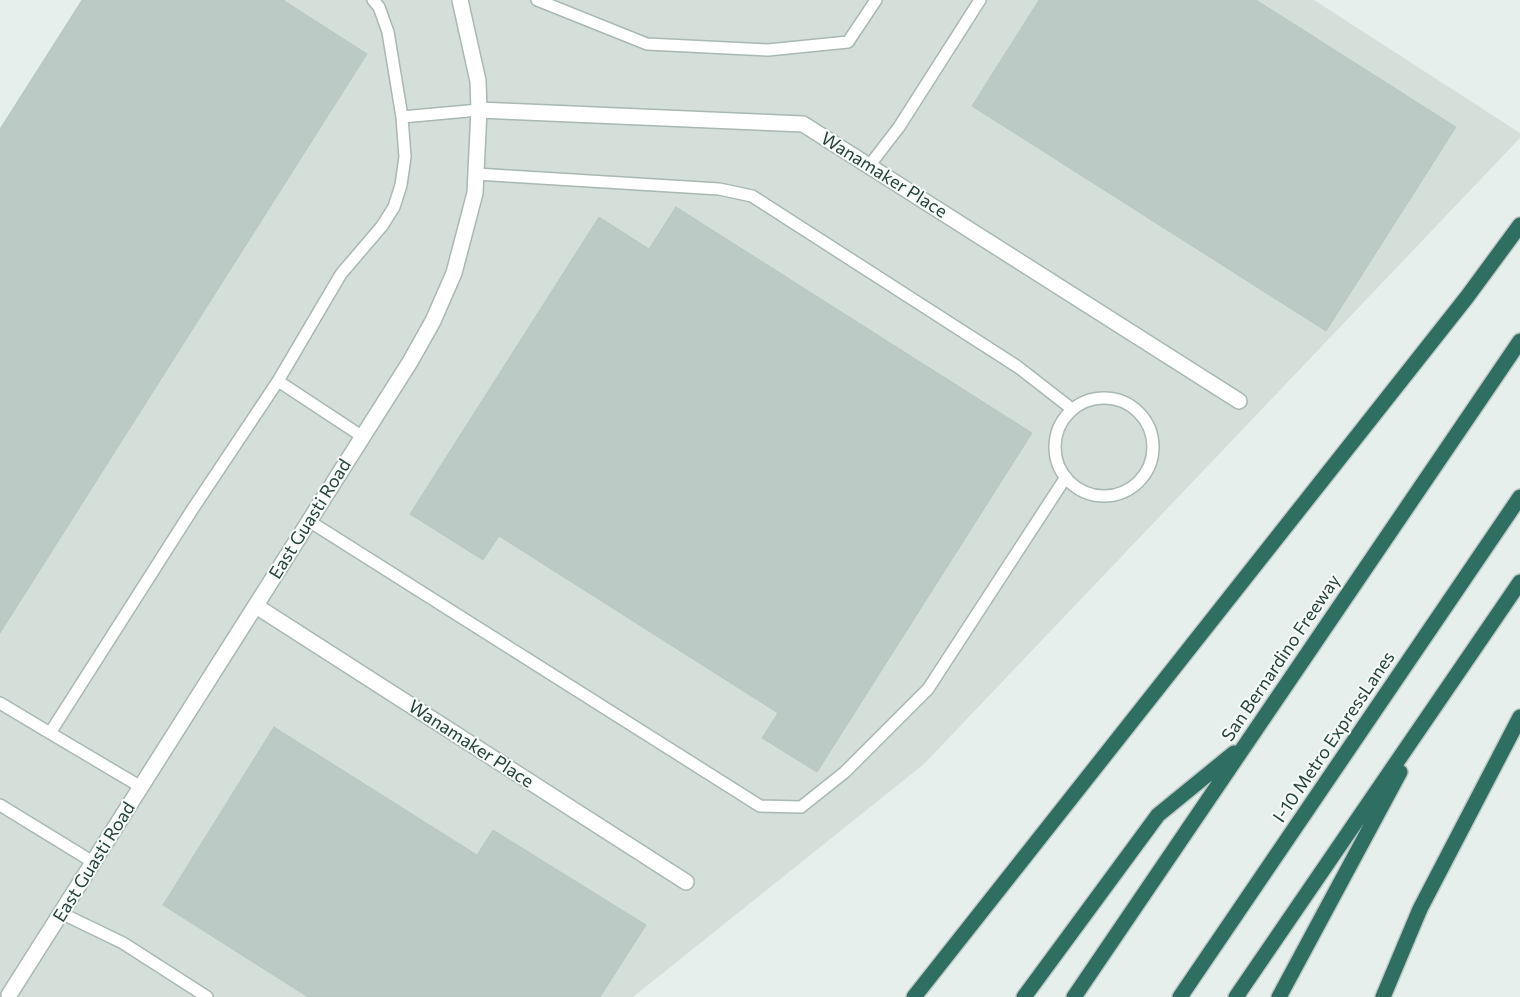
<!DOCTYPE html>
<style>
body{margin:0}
canvas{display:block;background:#e6efeb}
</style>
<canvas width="1520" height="997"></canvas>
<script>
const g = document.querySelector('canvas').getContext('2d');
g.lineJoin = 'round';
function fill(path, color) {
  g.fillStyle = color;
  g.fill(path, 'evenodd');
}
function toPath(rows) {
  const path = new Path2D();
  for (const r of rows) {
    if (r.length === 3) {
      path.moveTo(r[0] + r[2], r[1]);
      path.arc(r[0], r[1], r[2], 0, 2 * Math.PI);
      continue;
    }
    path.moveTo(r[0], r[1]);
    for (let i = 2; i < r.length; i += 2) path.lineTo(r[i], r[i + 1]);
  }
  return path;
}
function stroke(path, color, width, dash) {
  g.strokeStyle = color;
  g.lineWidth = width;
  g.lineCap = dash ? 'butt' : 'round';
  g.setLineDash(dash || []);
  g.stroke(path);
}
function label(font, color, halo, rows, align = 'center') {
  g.font = font + ' Commissioner,sans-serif';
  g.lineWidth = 4;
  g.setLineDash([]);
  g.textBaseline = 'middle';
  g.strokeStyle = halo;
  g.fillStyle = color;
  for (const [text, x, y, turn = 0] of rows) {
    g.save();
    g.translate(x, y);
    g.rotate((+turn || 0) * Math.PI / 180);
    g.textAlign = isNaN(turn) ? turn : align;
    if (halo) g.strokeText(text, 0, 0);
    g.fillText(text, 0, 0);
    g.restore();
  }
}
const built = toPath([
 [82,0,1314,0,1520,133,1520,138,924,764,633,997,0,997,0,132]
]);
const building = toPath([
 [82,0,283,0,367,54,0,633,0,129,82,0],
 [1039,0,1256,0,1456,127,1326,331,972,106,1039,0],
 [676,207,1032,433,817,772,762,738,778,713,499,536,483,560,410,514,599,217,649,249,676,207],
 [274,727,477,855,493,830,646,925,600,997,308,997,163,905,274,727]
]);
const service = toPath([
 [537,0,647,44,768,50,848,42,876,0],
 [402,117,479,110],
 [869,166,899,127,980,0],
 [476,174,719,189,752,196,1018,367,1072,409],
 [278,381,363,437],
 [1104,447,49],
 [309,521,760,806,801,807,845,772,928,689,1066,477],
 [0,703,50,733,192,510,278,381,341,274,382,226,394,207,401,185,405,157,402,117,388,32,379,7,373,0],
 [50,733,141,787],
 [0,805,93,862],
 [61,913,123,943,207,997]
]);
const minor = toPath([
 [479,110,803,124,1239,401],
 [256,606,686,882]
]);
const tertiary = toPath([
 [9,995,410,362,433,321,454,273,475,193,479,110,478,81,460,0]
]);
const motorway = toPath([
 [914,997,1467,297,1520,225],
 [1024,997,1158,815,1234,753],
 [1074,997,1520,341],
 [1180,997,1520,497],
 [1236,997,1520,582],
 [1279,997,1400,772],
 [1383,997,1420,909,1520,717]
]);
const streetNames = [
 ["Wanamaker Place",884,175,32],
 ["East Guasti Road",310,519,-58],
 ["San Bernardino Freeway",1281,658,-56],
 ["I-10 Metro ExpressLanes",1334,737,-56],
 ["Wanamaker Place",471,744,33],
 ["East Guasti Road",94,862,-58]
];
fill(built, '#d4dfda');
fill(building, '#bbcac4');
stroke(building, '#b8c9c2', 1);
stroke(service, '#a8b8b2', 14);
stroke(minor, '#a8b8b2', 18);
stroke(tertiary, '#a8b8b2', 18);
stroke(motorway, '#c2cac8', 18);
stroke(service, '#fff', 11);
stroke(minor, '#fff', 15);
stroke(tertiary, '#fff', 15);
stroke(motorway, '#2f6f62', 15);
label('18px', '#24423a', '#f7fbf9', streetNames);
</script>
